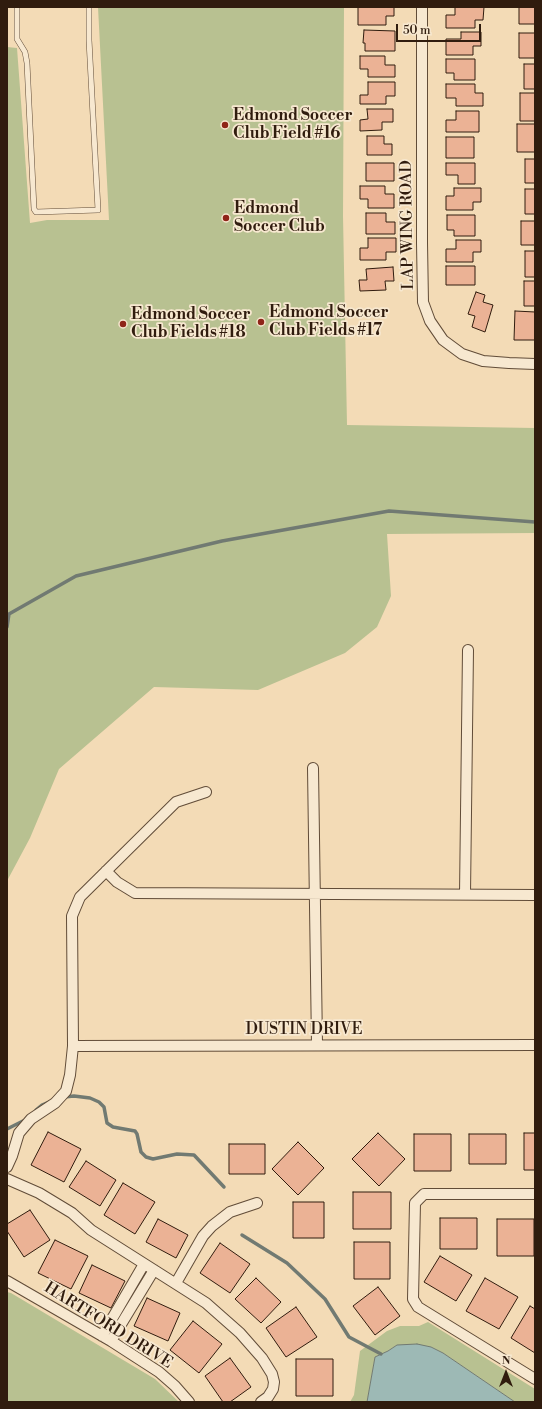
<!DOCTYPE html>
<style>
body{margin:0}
#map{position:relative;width:542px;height:1409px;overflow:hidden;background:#f3dbb6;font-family:"Libre Bodoni",serif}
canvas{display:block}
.frame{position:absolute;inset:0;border:8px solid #301c0e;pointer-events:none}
.north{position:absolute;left:486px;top:1353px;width:40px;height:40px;-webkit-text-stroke:3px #f7e8d0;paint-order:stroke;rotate:0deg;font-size:11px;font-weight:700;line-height:16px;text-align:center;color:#301c0e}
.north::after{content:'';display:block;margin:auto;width:14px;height:18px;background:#301c0e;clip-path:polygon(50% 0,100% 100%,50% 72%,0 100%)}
.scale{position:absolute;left:396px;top:24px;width:85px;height:18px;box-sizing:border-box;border:2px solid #301c0e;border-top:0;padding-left:5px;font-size:12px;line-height:14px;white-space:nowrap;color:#301c0e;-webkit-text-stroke:3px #f7e8d0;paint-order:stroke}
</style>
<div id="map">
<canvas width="542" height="1409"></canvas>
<div class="frame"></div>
<div class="north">N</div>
<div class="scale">50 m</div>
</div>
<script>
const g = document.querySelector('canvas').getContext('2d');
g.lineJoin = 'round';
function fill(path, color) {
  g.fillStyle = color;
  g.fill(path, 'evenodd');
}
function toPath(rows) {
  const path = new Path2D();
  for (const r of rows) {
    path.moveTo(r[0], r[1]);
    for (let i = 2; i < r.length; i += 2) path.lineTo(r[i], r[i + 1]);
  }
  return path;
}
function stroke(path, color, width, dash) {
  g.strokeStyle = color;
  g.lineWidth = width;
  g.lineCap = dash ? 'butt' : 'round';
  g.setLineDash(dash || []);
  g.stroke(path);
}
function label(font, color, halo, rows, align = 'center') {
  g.font = font + ' "Libre Bodoni",serif';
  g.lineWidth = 3.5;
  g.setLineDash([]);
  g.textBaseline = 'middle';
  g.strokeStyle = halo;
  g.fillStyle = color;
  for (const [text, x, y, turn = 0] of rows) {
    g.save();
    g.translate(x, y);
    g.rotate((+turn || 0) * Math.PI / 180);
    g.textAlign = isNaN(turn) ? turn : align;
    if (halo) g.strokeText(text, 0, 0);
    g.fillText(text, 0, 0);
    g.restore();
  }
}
const green = toPath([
 [98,7,344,7,343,216,347,425,535,428,535,533,387,534,391,596,377,627,345,653,258,690,154,687,59,769,30,838,7,881,7,47,17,48,30,223,47,220,109,220],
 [7,1292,11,1293,155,1379,179,1402,7,1402],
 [428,1322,535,1389,535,1402,515,1402,443,1353,431,1347,397,1345,388,1351,375,1357,367,1402,350,1402,354,1395,360,1351,387,1331,400,1326,419,1326]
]);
const water = toPath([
 [417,1344,431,1347,443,1353,515,1402,367,1402,375,1357,388,1351,397,1345,417,1344]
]);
const stream = toPath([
 [7,627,9,614,76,576,222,541,389,511,535,522],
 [64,1097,74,1096,90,1098,99,1102,104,1107,107,1123,113,1127,135,1131,137,1134,141,1152,146,1157,153,1159,177,1154,194,1155,224,1187],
 [36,1110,42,1105,49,1102],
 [7,1129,23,1121],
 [242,1235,287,1263,325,1299,349,1337,381,1354]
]);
const building = toPath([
 [358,7,394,7,394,16,386,16,386,25,358,25,358,7],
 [455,7,484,7,483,20,475,20,475,28,446,28,446,15,455,15,455,7],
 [519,7,535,7,535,24,519,24,519,7],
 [364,30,395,31,395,51,365,51,365,43,363,43,364,30],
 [461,32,481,32,481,46,473,46,473,55,446,55,446,39,461,39,461,32],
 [519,33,535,33,535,58,519,58,519,33],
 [360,56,385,56,385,65,395,65,395,77,368,77,368,69,360,69,360,56],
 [446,59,475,59,475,80,454,80,454,73,446,73,446,59],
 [524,64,535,64,535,89,524,89,524,64],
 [368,82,395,82,395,96,386,96,386,104,360,104,360,95,368,95,368,82],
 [446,84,475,84,475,93,483,93,483,106,456,106,456,98,446,98,446,84],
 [520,93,535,93,535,121,520,121,520,93],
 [367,109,393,109,393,122,382,122,382,130,360,131,360,120,368,119,367,109],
 [456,111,479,111,479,132,446,132,446,120,456,120,456,111],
 [517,124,535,124,535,152,517,152,517,124],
 [367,136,384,136,384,144,392,144,392,155,367,155,367,136],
 [446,137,474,137,474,158,446,158,446,137],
 [525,159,535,159,535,183,525,183,525,159],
 [366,163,394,163,394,181,366,181,366,163],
 [446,163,475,163,475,184,458,184,458,175,446,175,446,163],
 [360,186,385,186,385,194,394,194,394,208,368,208,368,199,360,199,360,186],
 [454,188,481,188,481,202,473,202,473,210,446,210,446,196,454,196,454,188],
 [525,189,535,189,535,214,525,214,525,189],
 [366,213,386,213,386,222,395,222,395,234,366,234,366,213],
 [447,215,475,215,475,236,454,236,454,230,447,230,447,215],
 [521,221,535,221,535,245,521,245,521,221],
 [368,238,396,238,396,252,386,252,386,260,360,260,360,248,368,248,368,238],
 [456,240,481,240,481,252,473,252,473,262,446,262,446,249,456,249,456,240],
 [525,251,535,251,535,277,525,277,525,251],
 [446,266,475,266,475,285,446,285,446,266],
 [393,267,394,281,385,281,386,290,360,291,359,280,367,280,366,269,393,267],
 [524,281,535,281,535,306,524,306,524,281],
 [476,292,485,295,483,302,493,305,485,332,472,327,475,316,468,314,476,292],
 [515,311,535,312,535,340,514,340,515,311],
 [48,1132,81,1149,64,1182,31,1165,48,1132],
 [378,1133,405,1159,379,1186,352,1159,378,1133],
 [524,1133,535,1133,535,1170,524,1170,524,1133],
 [414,1134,451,1134,451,1171,414,1171,414,1134],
 [469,1134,506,1134,506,1164,469,1164,469,1134],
 [298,1142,324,1168,298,1195,272,1169,298,1142],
 [229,1144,265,1144,265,1174,229,1174,229,1144],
 [86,1161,116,1180,100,1206,69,1187,86,1161],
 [123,1183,155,1202,135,1234,104,1215,123,1183],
 [353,1192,391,1192,391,1229,353,1229,353,1192],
 [293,1202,324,1202,324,1238,293,1238,293,1202],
 [30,1210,50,1240,24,1257,7,1231,7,1224,30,1210],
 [440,1218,477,1218,477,1249,440,1249,440,1218],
 [158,1219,188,1235,176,1258,146,1242,158,1219],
 [497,1219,534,1219,534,1256,497,1256,497,1219],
 [55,1240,88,1256,71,1289,38,1273,55,1240],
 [354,1242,390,1242,390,1279,354,1279,354,1242],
 [220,1243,250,1264,230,1293,200,1273,220,1243],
 [440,1256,472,1275,456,1301,424,1282,440,1256],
 [92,1265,125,1281,111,1308,79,1293,92,1265],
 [256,1278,281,1302,261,1323,235,1299,256,1278],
 [485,1278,518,1297,499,1329,466,1311,485,1278],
 [378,1287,400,1316,375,1335,353,1306,378,1287],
 [147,1298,180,1313,168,1341,134,1326,147,1298],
 [530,1306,535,1309,535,1353,511,1338,530,1306],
 [296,1307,317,1337,286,1357,266,1328,296,1307],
 [193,1321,222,1344,199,1373,170,1350,193,1321],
 [230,1358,251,1387,230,1402,223,1402,205,1376,230,1358],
 [296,1359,333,1359,333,1396,296,1396,296,1359]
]);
const service = toPath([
 [17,7,17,39,25,52,27,63,34,209,36,212,98,210,89,40,89,7]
]);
const minor = toPath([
 [422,7,422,243,423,302,430,321,443,340,462,354,483,361,509,363,535,364],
 [313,768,317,1045],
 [106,871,117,882,135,893,535,895],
 [465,894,468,650],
 [73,1046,535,1045],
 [7,1167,12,1156,19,1133,31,1119,55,1103,66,1091,70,1075,73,1046,72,916,80,897,176,802,206,792],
 [7,1179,39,1193,72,1213,91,1230,206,1303,240,1333,262,1358,272,1374,274,1382,273,1389,268,1397,261,1402],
 [535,1194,424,1194,415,1203,413,1299,418,1307,535,1379],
 [7,1281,111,1341,159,1372,175,1386,189,1402],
 [176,1283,203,1236,212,1226,230,1212,257,1203],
 [102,1336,144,1264],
 [111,1341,154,1270]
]);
const markers = [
 [225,125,4,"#8f2418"],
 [226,218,4,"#8f2418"],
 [261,322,4,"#8f2418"],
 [123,324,4,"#8f2418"]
];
const poiNames = [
 ["Edmond Soccer",233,116],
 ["Club Field #16",233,134],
 ["Edmond",234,209],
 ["Soccer Club",234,227],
 ["Edmond Soccer",269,313],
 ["Club Fields #17",269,331],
 ["Edmond Soccer",131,315],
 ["Club Fields #18",131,333]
];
const streetNames = [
 ["LAP WING ROAD",408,225,-91],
 ["DUSTIN DRIVE",304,1030],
 ["HARTFORD DRIVE",108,1326,32]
];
fill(green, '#b8c191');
fill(water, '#9db9b5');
stroke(water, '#717a72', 1);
stroke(stream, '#717a72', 3.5);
fill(building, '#ebb295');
stroke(building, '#301c0e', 1);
stroke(service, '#614c38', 6);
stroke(minor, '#614c38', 12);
stroke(service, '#f7e8d0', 5);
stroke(minor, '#f7e8d0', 10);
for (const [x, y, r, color] of markers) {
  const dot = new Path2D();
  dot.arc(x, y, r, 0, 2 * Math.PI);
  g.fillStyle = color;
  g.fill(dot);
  stroke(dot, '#f7e8d0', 1.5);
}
label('bold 16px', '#301c0e', '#f7e8d0', poiNames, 'left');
label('16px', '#301c0e', '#f7e8d0', streetNames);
</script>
